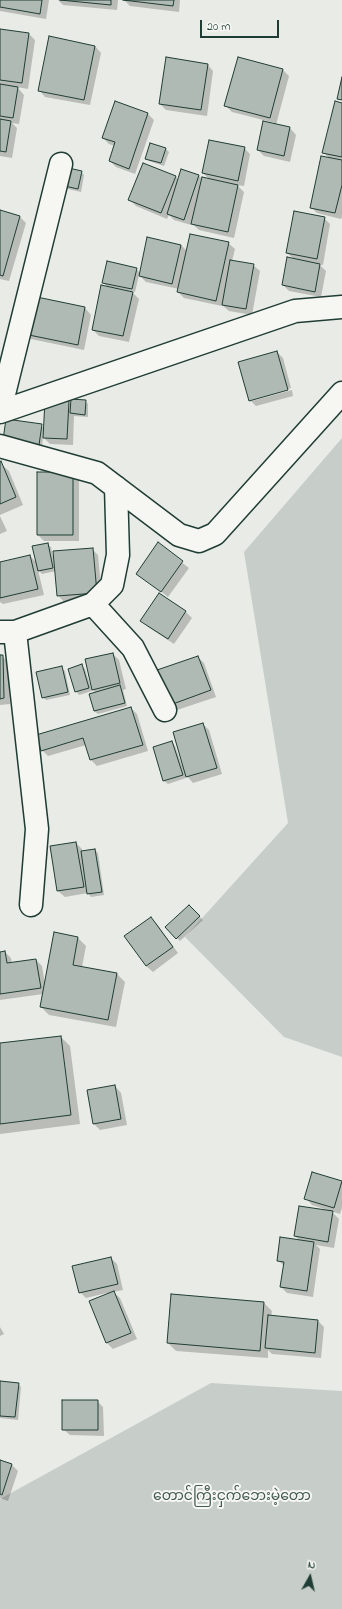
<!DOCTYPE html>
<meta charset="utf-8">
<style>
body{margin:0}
#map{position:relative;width:342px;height:1609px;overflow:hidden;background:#e9ebe7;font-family:"Indie Flower",sans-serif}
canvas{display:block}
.north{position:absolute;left:290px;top:1557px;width:40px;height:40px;-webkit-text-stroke:3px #f6f6f2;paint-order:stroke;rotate:8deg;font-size:11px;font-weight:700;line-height:16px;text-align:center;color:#1f3d34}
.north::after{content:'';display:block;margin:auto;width:14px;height:18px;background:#1f3d34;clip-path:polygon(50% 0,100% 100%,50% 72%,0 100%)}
.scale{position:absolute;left:200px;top:20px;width:79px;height:18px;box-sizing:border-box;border:2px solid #1f3d34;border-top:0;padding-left:5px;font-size:12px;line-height:14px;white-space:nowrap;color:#1f3d34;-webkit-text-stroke:3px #f6f6f2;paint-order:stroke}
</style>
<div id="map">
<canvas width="342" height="1609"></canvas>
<div class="north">N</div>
<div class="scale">20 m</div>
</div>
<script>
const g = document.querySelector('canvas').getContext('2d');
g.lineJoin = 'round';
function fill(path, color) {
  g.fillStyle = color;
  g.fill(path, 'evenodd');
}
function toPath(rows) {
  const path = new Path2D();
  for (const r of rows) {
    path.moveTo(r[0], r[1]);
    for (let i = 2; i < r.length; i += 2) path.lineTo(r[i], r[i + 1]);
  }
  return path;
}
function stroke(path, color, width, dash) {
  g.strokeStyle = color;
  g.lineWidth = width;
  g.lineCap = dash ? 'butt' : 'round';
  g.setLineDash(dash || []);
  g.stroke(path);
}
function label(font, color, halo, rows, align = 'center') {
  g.font = font + ' "Indie Flower","Noto Sans Myanmar",sans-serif';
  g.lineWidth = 4;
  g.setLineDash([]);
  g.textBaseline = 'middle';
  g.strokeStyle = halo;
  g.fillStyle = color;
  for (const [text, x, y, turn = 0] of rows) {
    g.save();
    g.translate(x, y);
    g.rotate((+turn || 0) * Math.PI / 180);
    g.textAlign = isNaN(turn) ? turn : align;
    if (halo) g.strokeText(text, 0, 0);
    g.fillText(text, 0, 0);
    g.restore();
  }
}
const green = toPath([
 [342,438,342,1057,284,1037,185,937,288,823,244,552],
 [211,1383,342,1391,342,1609,0,1609,0,1499]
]);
const shadow = toPath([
 [0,0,49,0,46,19,0,11],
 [58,0,118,0,117,10,63,5],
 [124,0,180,0,179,12,130,6],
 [0,30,29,34,35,40,28,89,17,87,24,95,19,124,12,123,17,128,12,158,0,156],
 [95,46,101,53,90,105,45,97,39,90],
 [238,58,283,70,289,76,276,125,290,128,296,135,290,162,264,156,258,150,275,123,232,112,226,106],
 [207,64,213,71,207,116,166,110,160,104],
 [115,103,148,114,154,120,135,174,116,167,110,161,115,146,109,144,103,138],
 [342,104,342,217,341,219,317,213,311,207,329,158,323,152],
 [244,148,250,154,244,186,237,185,244,192,234,238,199,230,191,223,191,225,174,220,169,215,167,219,136,206,129,199,176,177,179,180,199,176,202,179,209,179,203,173],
 [166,149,169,152,164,166,149,161,146,158],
 [81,172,84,175,81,192,64,188],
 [0,211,20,217,26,223,9,281,0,279],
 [324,218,330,224,323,265,319,264,326,271,321,297,289,291,283,285,294,259,287,253],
 [148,238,181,245,187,251,228,243,235,249,232,261,253,265,260,271,252,315,229,311,222,305,222,306,184,298,178,292,179,289,146,282,139,275,135,292,131,291,139,299,129,342,99,336,93,330,108,288,104,283,136,269,140,273],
 [32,298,85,308,91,315,84,350,31,339,25,333],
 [277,352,283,358,291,388,252,399,252,401,292,390,293,396,256,406,250,400],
 [85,401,88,404,88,417,74,416,73,445,50,444,43,437,42,447,7,443,41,425,44,429,68,402,72,405],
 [0,463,9,471,23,505,0,515],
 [73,473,79,479,79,541,44,541,38,535],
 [0,516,7,531,0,534],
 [47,544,51,547,54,562,92,549,98,555,102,598,64,602,58,595,56,571,42,574,38,570,44,595,3,604,0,602,0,563,30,556,37,563],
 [158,544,189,568,168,597,137,573],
 [186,612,192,618,174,644,148,627,142,621],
 [113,654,119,660,126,689,123,690,127,706,98,714,94,711,96,693,91,688],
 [0,656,2,656,8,662,10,704,0,705],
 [198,657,204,663,216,697,177,710,171,704],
 [82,666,85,669,92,691,79,695,76,691],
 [61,668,65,671,70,695,46,700,43,697],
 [131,708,137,714,148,751,97,766,90,759,86,745,48,756,42,750],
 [203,724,209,730,222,774,193,783,185,774,186,778,168,784,164,781,154,748,172,742,175,746,182,765,183,764],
 [76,843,82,849,82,852,95,850,98,853,104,895,91,897,88,893,65,897,58,891,51,847],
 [189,906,203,920,180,941,166,927],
 [151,918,157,924,178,953,153,972,146,966],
 [78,938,86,946,82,967,117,974,125,982,116,1027,49,1015,41,1007,43,994,0,1000,0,953,5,952,11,958,12,964,36,960,42,966,45,984],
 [61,1037,70,1046,80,1124,0,1134,0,1044],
 [115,1086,121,1093,127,1125,100,1130,94,1124],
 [313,1173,342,1182,342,1208,340,1214,312,1205,306,1198],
 [332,1212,339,1219,334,1248,316,1245,320,1249,313,1297,287,1293,281,1287,284,1266,278,1260,300,1241,295,1236],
 [111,1258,117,1264,123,1290,113,1292,120,1298,137,1339,113,1349,107,1343,90,1302,108,1294,107,1293,86,1298,80,1292],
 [264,1303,272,1311,271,1317,318,1321,324,1327,321,1358,272,1354,268,1350,268,1358,176,1351,168,1343],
 [0,1327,4,1334,0,1336],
 [18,1384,21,1387,18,1420,0,1418,0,1385],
 [97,1401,103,1407,104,1436,70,1435,63,1429],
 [0,1462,12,1465,18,1471,8,1501,0,1498]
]);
const building = toPath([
 [0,0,42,0,40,14,0,7,0,0],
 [60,0,111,0,111,5,60,0],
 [123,0,174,0,173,6,123,0],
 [0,29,29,33,22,83,0,80,0,29],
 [49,36,95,46,84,100,38,91,49,36],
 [166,57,208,64,201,110,159,104,166,57],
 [238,57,283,69,270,118,224,106,238,57],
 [342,77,342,100,337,99,342,77],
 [0,84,18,87,13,118,0,116,0,84],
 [115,101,148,113,129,169,109,161,115,142,102,138,115,101],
 [335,101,342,103,342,157,322,153,335,101],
 [0,119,11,121,6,152,0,151,0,119],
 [263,121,290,127,284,156,257,150,263,121],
 [209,140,245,147,238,181,202,173,209,140],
 [150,143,166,148,161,163,145,159,150,143],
 [321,156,342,160,342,185,335,213,310,208,321,156],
 [143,163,176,176,161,213,128,200,143,163],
 [64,167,82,171,78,189,60,185,64,167],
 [181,169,199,175,184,220,167,214,181,169],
 [202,177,238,185,228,232,191,224,202,177],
 [0,210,20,216,3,276,0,275,0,210],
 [294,211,325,217,317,259,286,253,294,211],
 [190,234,229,242,216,301,177,292,190,234],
 [147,237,181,245,172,284,139,276,147,237],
 [287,257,320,264,315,292,282,285,287,257],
 [230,260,254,264,246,309,222,305,230,260],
 [107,261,137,268,132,289,102,283,107,261],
 [101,285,133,292,123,336,92,330,101,285],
 [32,296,85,307,78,345,24,334,32,296],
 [277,351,288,390,249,401,238,362,277,351],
 [71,399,86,400,85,415,70,413,71,399],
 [45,400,69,401,67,439,43,438,45,400],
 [6,419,42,424,39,445,3,440,6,419],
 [1,461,16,497,0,504,0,462,1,461],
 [37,472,73,472,73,535,37,535,37,472],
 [158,542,183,561,161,592,136,574,158,542],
 [48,543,53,568,38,571,32,546,48,543],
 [93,548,97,593,57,596,53,551,93,548],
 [30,555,38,589,0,598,0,562,30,555],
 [159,593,186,611,168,639,140,621,159,593],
 [113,653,120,683,92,690,85,659,113,653],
 [0,655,3,655,4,698,0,699,0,655],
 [198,656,211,690,170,705,157,670,198,656],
 [82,664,89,688,75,692,68,669,82,664],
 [62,666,68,692,42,698,36,672,62,666],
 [120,685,125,703,94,711,89,694,120,685],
 [131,707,143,745,90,760,83,738,41,751,36,735,131,707],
 [203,723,217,768,186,777,173,732,203,723],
 [172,741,183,775,163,781,153,747,172,741],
 [76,842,84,887,57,891,50,846,76,842],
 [95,849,102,892,87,894,81,851,95,849],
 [189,905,200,916,176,939,165,927,189,905],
 [151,917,173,947,146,966,124,936,151,917],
 [54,932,78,937,73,965,117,973,108,1020,40,1007,54,932],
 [5,951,7,963,36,959,41,988,0,994,0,952,5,951],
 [61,1036,71,1115,0,1124,0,1043,61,1036],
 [115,1085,121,1119,93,1124,87,1090,115,1085],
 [312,1172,342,1181,334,1208,304,1199,312,1172],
 [299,1206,333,1211,328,1242,294,1236,299,1206],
 [280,1237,314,1242,307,1291,280,1287,284,1262,277,1261,280,1237],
 [111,1257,118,1284,79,1293,72,1266,111,1257],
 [114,1291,131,1333,106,1343,89,1301,114,1291],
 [171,1294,264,1302,260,1351,167,1343,171,1294],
 [268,1315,318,1320,315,1353,265,1348,268,1315],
 [0,1381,19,1383,15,1417,0,1416,0,1381],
 [62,1400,98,1400,98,1430,62,1430,62,1400],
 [0,1460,12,1464,2,1495,0,1494,0,1460]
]);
const street = toPath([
 [0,410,61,164],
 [0,412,295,311,342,307],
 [0,446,97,473,179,535,199,541,215,534,342,393],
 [93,604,133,648,165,710],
 [1,632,15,632,93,604,112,585,118,555,116,487],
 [15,632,37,829,31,905]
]);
const parkNames = [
 ["တောင်ကြီးငှက်ဘေးမဲ့တော",232,1498]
];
fill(green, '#c7cec9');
fill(shadow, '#0003');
fill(building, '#b0bab5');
stroke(building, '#1f3d34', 1);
stroke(street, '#1f3d34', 25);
stroke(street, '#f6f6f2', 22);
label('14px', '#415a52', '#f6f6f2', parkNames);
</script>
